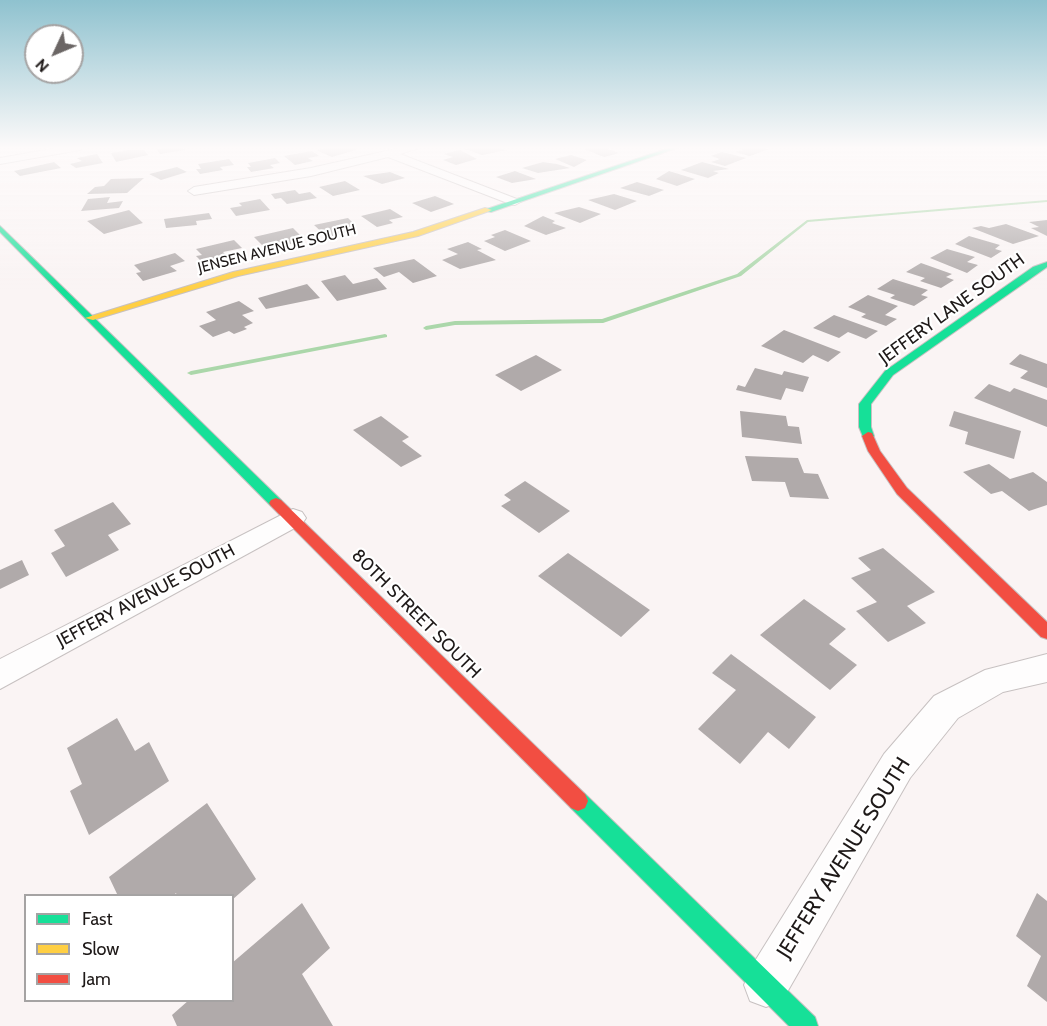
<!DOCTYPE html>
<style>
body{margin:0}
#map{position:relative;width:1047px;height:1026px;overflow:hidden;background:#faf4f4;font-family:Cabin,sans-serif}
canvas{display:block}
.legend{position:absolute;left:24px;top:894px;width:210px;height:108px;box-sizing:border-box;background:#fff;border:2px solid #a5a3a3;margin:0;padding:8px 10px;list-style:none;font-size:18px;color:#1e1918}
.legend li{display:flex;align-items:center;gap:12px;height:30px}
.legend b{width:30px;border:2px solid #a5a3a3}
.north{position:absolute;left:24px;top:24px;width:60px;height:60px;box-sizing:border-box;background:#fff;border:2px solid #a5a3a3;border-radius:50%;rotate:226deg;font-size:16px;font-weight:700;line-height:24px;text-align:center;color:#1e1918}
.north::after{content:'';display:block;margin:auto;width:21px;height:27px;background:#6b6665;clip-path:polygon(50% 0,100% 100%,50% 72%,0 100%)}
</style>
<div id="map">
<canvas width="1047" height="1026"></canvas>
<ul class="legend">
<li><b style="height:8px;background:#16e098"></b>Fast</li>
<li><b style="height:8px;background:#ffcf43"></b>Slow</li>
<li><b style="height:8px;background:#f24e42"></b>Jam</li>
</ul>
<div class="north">N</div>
</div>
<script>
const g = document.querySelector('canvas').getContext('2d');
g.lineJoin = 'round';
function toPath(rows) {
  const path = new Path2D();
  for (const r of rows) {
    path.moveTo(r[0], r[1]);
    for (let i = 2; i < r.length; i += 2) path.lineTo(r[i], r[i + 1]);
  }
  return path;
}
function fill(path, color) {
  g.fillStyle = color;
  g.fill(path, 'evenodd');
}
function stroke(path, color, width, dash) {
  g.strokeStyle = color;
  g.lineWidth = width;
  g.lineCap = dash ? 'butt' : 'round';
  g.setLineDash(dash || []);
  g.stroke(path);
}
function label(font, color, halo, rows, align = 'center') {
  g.font = font + ' Cabin,sans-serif';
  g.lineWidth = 4.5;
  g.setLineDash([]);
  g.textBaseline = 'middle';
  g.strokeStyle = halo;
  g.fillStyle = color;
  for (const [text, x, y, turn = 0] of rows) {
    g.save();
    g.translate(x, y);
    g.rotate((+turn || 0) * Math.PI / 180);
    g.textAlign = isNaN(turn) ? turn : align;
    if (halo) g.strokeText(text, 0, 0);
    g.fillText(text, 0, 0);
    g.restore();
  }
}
const stream = toPath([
 [1047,200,1047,202,808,222,741,276,603,323,455,325,426,330,423,328,426,326,455,321,602,319,737,274,807,220,1047,200],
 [385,334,387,335,387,337,191,375,187,373,191,371,385,334]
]);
const building = toPath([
 [165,147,182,147,185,150,160,154,157,150],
 [330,147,354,147,359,149,332,157,316,150],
 [473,147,497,147,507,150,482,155,465,149],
 [592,147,614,147,608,149,619,153,604,157,584,149],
 [735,147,758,147,769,149,750,156,735,152,743,150],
 [129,150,144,150,148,155,116,162,111,153],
 [460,150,477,159,456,165,443,160,453,157,444,154],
 [312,151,319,156,308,158,313,161,295,165,284,156],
 [722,152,746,158,725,166,711,162,720,159,711,156],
 [97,154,103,163,76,168,70,164,82,161,77,158],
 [571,155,587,160,574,167,555,159],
 [275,158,280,163,270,165,274,168,251,172,247,167,251,167,248,163],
 [229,159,234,165,220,167,223,170,200,174,196,169,201,169,198,164],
 [54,162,61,168,20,176,14,171],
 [543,162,557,164,570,168,538,173,522,168],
 [702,162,729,169,713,171,719,173,708,178,681,170],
 [177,167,187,172,161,180,149,174],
 [515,171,536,179,512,183,496,177],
 [669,171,695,179,677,186,656,179],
 [390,172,405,178,382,184,363,176],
 [144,178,127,193,87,194,95,187,104,186,111,179],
 [345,181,360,190,333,196,319,187],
 [637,182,664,190,649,196,620,188],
 [295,190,299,194,310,192,317,198,287,204,281,198,275,199,271,194],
 [614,194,637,201,615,210,588,200],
 [435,196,454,204,431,212,412,203],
 [110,197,107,203,123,201,119,208,81,211,88,199],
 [260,199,270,210,236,216,230,208,242,206,239,203],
 [579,207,601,214,580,223,554,213],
 [390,209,403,217,389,220,393,223,377,227,361,216],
 [129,210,143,223,104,234,87,221],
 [209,213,212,219,196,221,197,225,166,228,164,219],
 [543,216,555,221,552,223,566,228,546,235,524,226],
 [348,218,356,226,345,228,350,233,327,237,314,225],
 [1047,220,1047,236,1031,228,1039,227,1029,222],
 [1006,224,1039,236,1013,244,972,228,981,226,989,228],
 [293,228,303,238,291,241,294,243,267,250,254,237],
 [505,230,531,241,505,251,484,241,495,237,491,235],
 [969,236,1000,245,995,249,1002,251,991,258,955,244],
 [234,240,242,248,223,252,229,258,204,264,196,256,202,255,196,249],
 [468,242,482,249,477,250,496,260,460,269,442,260,458,254,447,249],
 [947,249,975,257,967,262,978,265,967,273,930,258],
 [175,253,185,261,170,266,177,271,143,281,136,273,141,272,134,265],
 [414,259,437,276,413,283,399,272,384,277,373,268],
 [921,263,952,274,946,277,954,280,941,288,920,281,925,278,906,272],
 [345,275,353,284,377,278,387,289,337,301,321,281],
 [893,279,928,290,921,295,928,297,914,306,890,298,895,295,877,289],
 [307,284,320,298,266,309,258,298],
 [868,295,898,306,885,315,897,319,886,326,861,317,866,314,848,307],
 [239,301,254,311,242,315,253,323,244,327,247,329,234,334,229,331,213,337,199,326,216,320,206,312],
 [834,315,878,331,866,339,848,332,839,338,813,328],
 [784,330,841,352,828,362,813,355,803,363,761,346],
 [1020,354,1047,364,1047,388,1020,378,1028,371,1009,364],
 [536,355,562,370,521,391,495,375],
 [755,368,782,375,784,371,809,377,803,392,786,388,781,400,736,390,738,385,745,387],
 [989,384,1010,392,1014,388,1047,400,1047,427,974,398],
 [740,411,786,416,788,426,799,427,802,444,742,437],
 [954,411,1021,431,1014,459,965,444,968,432,949,426],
 [381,416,409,437,402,441,422,456,401,467,353,430],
 [745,456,798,458,804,473,818,474,829,499,790,497,785,482,752,481],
 [989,464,1010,479,1033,472,1047,482,1047,505,1029,511,1002,491,991,494,963,472],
 [525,481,570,511,539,533,501,506,511,500,504,495],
 [113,502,131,524,108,535,119,550,66,577,51,553,65,546,54,530],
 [883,548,935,592,907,606,926,623,888,642,856,611,877,602,851,578,871,570,858,558],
 [568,553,650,610,621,637,538,576],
 [22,560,29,575,0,589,0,570],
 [804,599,846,629,829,644,857,665,830,690,760,635],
 [731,654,816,717,789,749,768,732,740,764,698,729,736,690,712,673],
 [117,718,135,751,149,742,169,781,89,835,70,791,82,784,67,748],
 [207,803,256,879,232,900,232,896,177,896,176,893,173,896,118,896,109,877],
 [1037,893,1047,901,1047,1002,1027,986,1041,956,1016,936],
 [302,903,330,948,302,974,333,1026,177,1026,172,1015,189,1000,232,1000,232,963]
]);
const street = toPath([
 [63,147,85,147,80,150,0,164,0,158,63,147],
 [404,147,422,147,400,154,522,201,515,205,510,204,388,157,311,176,194,195,188,191,194,187,311,168,404,147],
 [293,509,302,512,306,518,302,524,0,689,0,659,293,509],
 [1047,654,1047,682,1003,692,958,718,910,778,782,1001,766,1007,750,1001,744,985,750,969,884,754,934,696,985,670,1047,654]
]);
const fast = toPath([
 [672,147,680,147,491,212,484,210,672,147],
 [0,226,281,500,283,503,281,506,271,506,0,232,0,226],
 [1047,262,1047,267,893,375,871,404,871,427,874,436,868,440,864,439,859,427,859,404,885,371,1033,267,1047,262],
 [578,791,585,794,815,1017,818,1026,789,1026,571,808,568,801,571,794,578,791]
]);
const slow = toPath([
 [485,208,492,210,418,236,238,276,93,320,85,318,233,272,413,232,485,208]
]);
const jam = toPath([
 [868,432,872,433,880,451,907,488,1047,622,1047,639,1041,637,897,494,868,451,862,436,868,432],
 [276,498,281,500,585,794,588,801,585,808,578,811,571,808,271,506,269,503,271,500,276,498]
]);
const farStreetnames = [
 ["JENSEN AVENUE SOUTH",277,249,-14]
];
const streetNames = [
 ["JEFFERY LANE SOUTH",952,309,-36],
 ["JEFFERY AVENUE SOUTH",146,596,-28],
 ["80TH STREET SOUTH",416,614,45]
];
const nearStreetnames = [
 ["JEFFERY AVENUE SOUTH",844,858,-58]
];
fill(stream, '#abd7aa');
fill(building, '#b0aaaa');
stroke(street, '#c7c1c1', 2);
stroke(fast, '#c7c1c1', 2);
stroke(slow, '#c7c1c1', 2);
stroke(jam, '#c7c1c1', 2);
fill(street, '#fefdfd');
fill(fast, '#16e098');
fill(slow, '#ffcf43');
fill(jam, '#f24e42');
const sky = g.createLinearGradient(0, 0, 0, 290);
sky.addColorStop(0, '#8fc2cf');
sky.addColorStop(0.51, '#fdfafa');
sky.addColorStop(1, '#fdfafa00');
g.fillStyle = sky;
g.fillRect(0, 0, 1047, 290);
label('15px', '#1e1918', '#fff', farStreetnames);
label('18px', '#1e1918', '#fff', streetNames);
label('21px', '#1e1918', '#fff', nearStreetnames);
</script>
